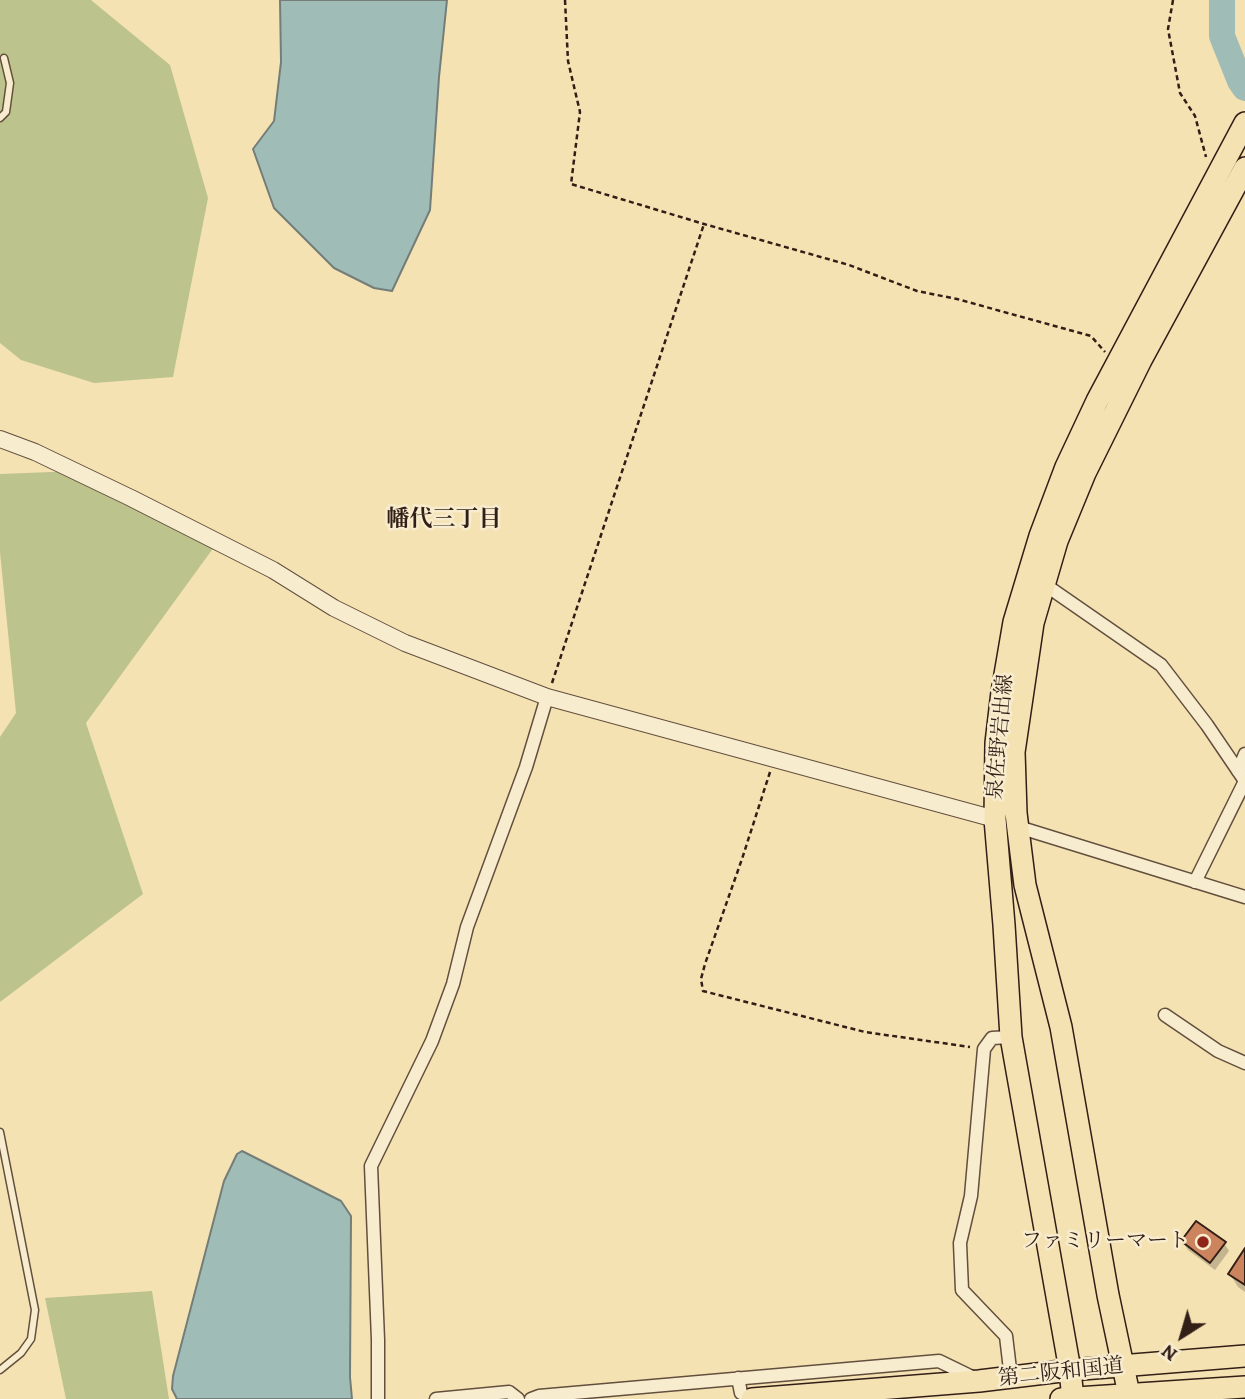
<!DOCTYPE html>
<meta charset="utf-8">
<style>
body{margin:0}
#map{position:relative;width:1245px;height:1399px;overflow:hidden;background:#f5e2b3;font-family:Alegreya,serif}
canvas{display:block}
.north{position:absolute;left:1147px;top:1301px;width:70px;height:70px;-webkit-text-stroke:5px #f8ecce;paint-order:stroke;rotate:217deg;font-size:19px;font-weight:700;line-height:28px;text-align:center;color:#311e16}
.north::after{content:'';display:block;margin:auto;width:24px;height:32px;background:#311e16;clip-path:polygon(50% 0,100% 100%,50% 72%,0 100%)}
</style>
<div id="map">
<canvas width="1245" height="1399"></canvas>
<div class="north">N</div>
</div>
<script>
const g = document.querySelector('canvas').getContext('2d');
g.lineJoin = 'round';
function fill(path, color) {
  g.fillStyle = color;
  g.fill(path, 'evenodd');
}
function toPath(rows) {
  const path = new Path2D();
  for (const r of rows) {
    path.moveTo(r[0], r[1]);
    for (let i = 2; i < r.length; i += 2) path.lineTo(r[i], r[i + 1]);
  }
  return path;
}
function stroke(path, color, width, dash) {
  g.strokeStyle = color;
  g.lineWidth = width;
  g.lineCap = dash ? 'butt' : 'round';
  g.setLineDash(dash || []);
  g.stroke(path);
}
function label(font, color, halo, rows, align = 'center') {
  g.font = font + ' Alegreya,"Noto Serif JP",serif';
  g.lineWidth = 5;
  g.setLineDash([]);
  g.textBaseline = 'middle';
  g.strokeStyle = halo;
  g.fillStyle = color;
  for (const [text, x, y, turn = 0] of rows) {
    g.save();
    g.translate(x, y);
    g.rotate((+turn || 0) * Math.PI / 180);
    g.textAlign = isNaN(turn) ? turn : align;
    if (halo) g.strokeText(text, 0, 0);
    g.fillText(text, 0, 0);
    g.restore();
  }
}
const green = toPath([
 [0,0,91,0,170,65,208,198,173,377,94,383,21,360,0,343],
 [77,471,217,543,86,723,143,894,0,1002,0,737,16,713,0,552,0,474],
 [152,1291,169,1399,66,1399,45,1298]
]);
const water = toPath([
 [280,0,447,0,439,77,430,210,392,291,374,288,334,268,274,208,253,149,274,121,281,62,280,0],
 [242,1151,341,1201,351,1216,350,1377,352,1399,177,1399,172,1389,173,1376,224,1181,237,1154,242,1151]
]);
const shadow = toPath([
 [1183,1242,1224,1243,1229,1251,1215,1270,1188,1250],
 [1245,1252,1245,1292,1238,1287,1230,1274]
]);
const river = toPath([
 [1222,0,1222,36,1240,81,1245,88]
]);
const building = toPath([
 [1196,1221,1226,1242,1210,1263,1181,1241,1196,1221],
 [1245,1248,1245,1285,1228,1274,1245,1248]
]);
const path = toPath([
 [565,0,568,61,580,112,571,184,704,224,849,265,917,291,957,299,1091,336,1105,352],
 [1173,0,1168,29,1180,93,1195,116,1206,157],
 [552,683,704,224],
 [770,772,742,859,705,964,701,979,703,991,865,1032,970,1047]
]);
const service = toPath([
 [0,118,6,112,10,83,4,58],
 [0,1132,35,1310,31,1339,21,1353,0,1370]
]);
const minor = toPath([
 [1044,584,1161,665,1207,725,1245,781,1195,882],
 [1238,771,1245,754],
 [1015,826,1245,897],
 [1165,1015,1218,1051,1245,1063],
 [1011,1037,992,1038,984,1049,971,1196,960,1243,962,1290,1006,1336,1011,1378],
 [738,1378,741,1393],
 [378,1399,378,1340,371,1166,432,1041,453,984,467,927,526,767,547,697],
 [436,1399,509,1392,518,1399],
 [531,1399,539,1396,939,1361,976,1379]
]);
const tertiary = toPath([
 [0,439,35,452,131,498,273,570,334,608,405,643,547,697,995,819]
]);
const primary = toPath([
 [1073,1399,1070,1370,1011,1037,1004,925,995,819,996,743,1002,692,1014,622,1040,536,1066,467,1097,401,1245,123],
 [1130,1399,1108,1295,1061,1027,1025,885,1016,813,1014,752,1033,623,1057,541,1085,473,1141,360,1245,168]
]);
const trunk = toPath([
 [752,1399,979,1381,1070,1370,1245,1356],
 [1061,1399,1245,1387]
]);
const markers = [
 [1203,1242,7,"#8f2418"]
];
const streetNames = [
 ["泉佐野岩出線",1001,737,-85],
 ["第二阪和国道",1061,1373,-6]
];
const poiNames = [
 ["ファミリーマート",1189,1242]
];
const neighbourhoodNames = [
 ["幡代三丁目",444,520]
];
fill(green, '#bcc38c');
fill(water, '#a0bcb7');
stroke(water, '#747d77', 2);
fill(shadow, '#0003');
stroke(river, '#a0bcb7', 26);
fill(building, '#cc845e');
stroke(building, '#311e16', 2);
stroke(service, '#624f3d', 9);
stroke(minor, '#624f3d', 15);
stroke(tertiary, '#624f3d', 18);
stroke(primary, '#311e16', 24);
stroke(trunk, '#311e16', 24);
stroke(path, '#311e16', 2.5, [5, 3.5]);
stroke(service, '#f8ecce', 6);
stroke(minor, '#f8ecce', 12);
stroke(tertiary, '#f8ecce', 16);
stroke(primary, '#f5e2b3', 21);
stroke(trunk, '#f5e2b3', 21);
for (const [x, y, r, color] of markers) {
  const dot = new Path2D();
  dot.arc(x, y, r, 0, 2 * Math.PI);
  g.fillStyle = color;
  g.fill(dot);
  stroke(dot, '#f8ecce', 2.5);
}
label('21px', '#311e16', '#f8ecce', streetNames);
label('21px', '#311e16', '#f8ecce', poiNames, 'right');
label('bold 23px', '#311e16', '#f8ecce', neighbourhoodNames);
</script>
